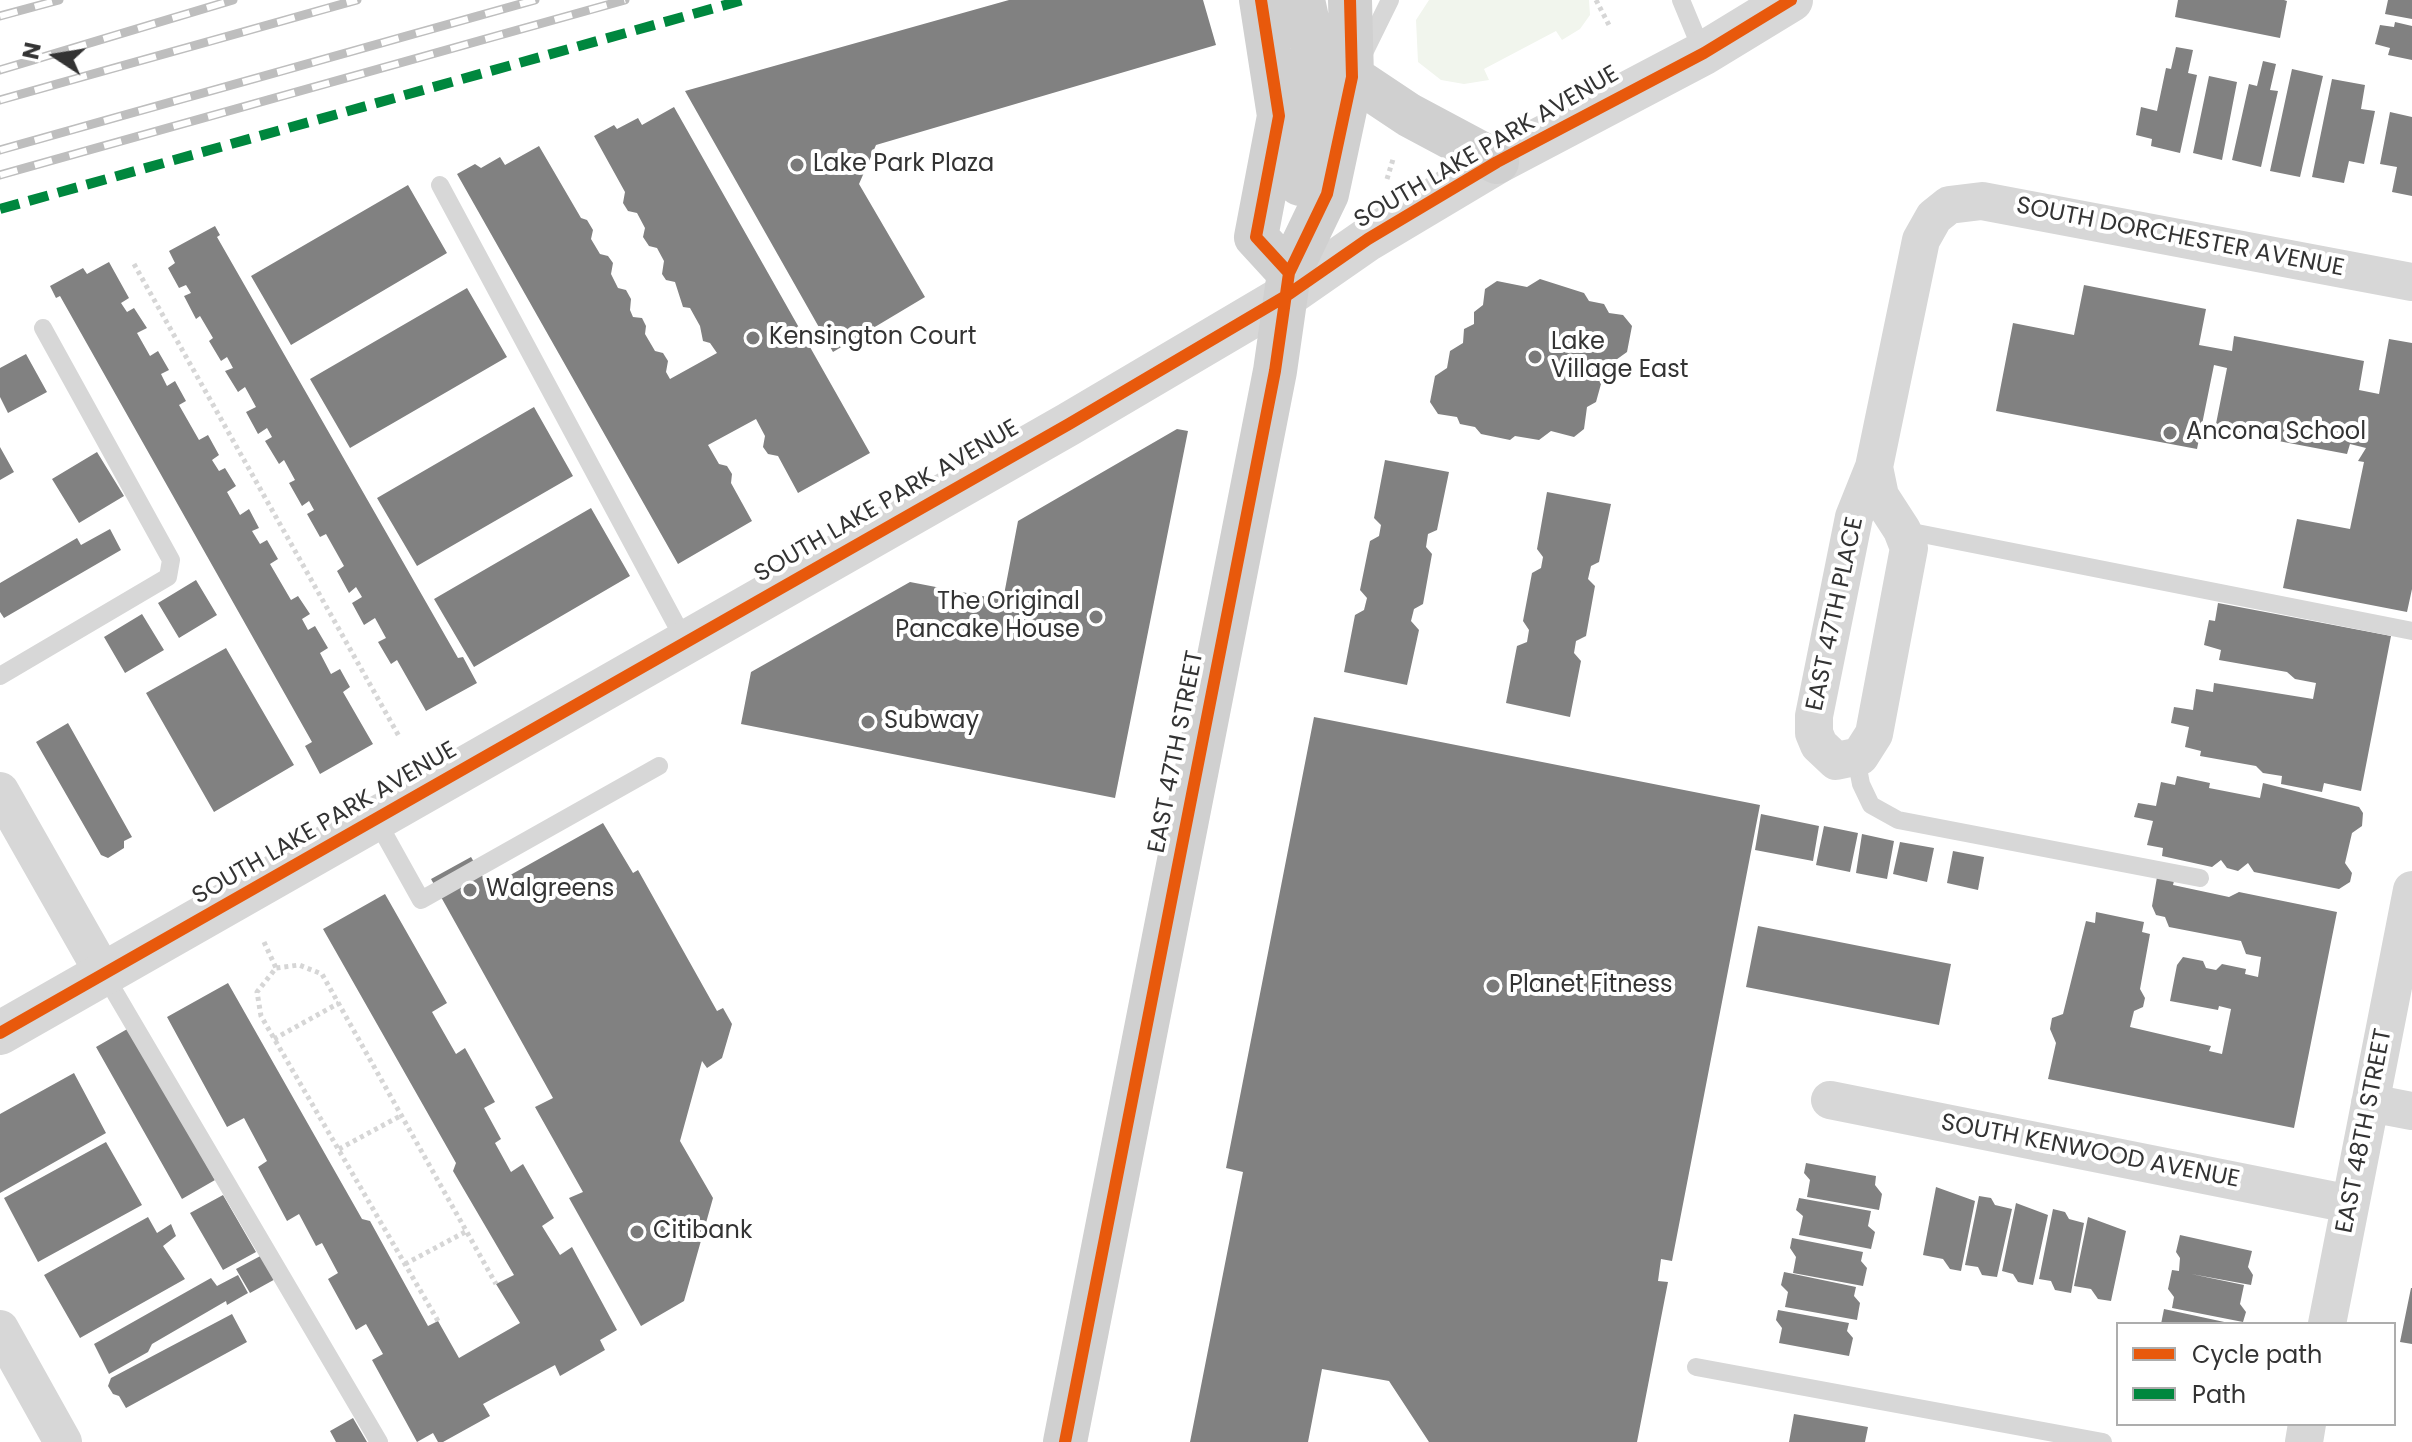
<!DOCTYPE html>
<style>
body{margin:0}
#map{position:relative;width:2412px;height:1442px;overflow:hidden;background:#fff;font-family:Poppins,sans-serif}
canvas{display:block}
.legend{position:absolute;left:2116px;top:1322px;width:280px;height:104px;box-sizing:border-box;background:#fff;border:2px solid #adadad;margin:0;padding:10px 14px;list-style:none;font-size:24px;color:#333}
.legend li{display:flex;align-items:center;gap:16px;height:40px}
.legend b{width:40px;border:2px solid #adadad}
.north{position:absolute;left:16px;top:16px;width:80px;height:80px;-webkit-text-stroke:6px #fff;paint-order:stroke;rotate:282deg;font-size:22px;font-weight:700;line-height:32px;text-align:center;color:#333}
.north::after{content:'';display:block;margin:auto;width:28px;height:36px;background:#333;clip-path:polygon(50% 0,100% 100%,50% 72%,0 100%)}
</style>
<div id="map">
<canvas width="2412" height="1442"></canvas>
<ul class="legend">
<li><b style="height:10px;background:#e8590c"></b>Cycle path</li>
<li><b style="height:10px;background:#00873e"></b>Path</li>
</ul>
<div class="north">N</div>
</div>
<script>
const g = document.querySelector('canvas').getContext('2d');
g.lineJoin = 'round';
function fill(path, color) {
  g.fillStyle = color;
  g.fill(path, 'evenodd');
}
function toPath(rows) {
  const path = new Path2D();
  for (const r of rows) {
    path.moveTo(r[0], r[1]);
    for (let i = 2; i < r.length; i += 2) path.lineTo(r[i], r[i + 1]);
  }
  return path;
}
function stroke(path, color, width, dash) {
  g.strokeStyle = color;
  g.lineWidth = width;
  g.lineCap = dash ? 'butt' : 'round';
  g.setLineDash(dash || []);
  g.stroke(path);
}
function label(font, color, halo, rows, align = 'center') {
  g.font = font + ' Poppins,sans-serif';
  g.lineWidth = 8;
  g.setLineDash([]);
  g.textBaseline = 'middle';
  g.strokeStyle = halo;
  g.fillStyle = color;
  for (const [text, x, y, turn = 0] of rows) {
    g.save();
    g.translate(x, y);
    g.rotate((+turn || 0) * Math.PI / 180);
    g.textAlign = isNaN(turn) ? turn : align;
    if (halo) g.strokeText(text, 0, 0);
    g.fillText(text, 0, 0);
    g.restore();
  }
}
const green = toPath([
 [1429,0,1589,0,1590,15,1580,29,1562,40,1556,31,1484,69,1489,80,1464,84,1441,80,1418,62,1416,20]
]);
const building = toPath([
 [1009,0,1203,0,1216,45,876,145,859,184,925,297,833,352,685,91],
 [2178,0,2284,0,2287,1,2280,38,2175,17],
 [2388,0,2412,0,2412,19,2385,14],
 [2395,22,2412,26,2412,60,2388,55,2390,48,2375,44,2380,25,2394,27],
 [2176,47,2193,50,2188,73,2197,75,2180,153,2151,146,2152,139,2136,135,2141,107,2157,111,2166,68,2171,69],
 [2263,61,2276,64,2270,90,2278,91,2261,167,2232,160,2249,84,2257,86],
 [2292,69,2323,76,2300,177,2270,171],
 [2209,76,2237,82,2222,160,2193,153],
 [2332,79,2365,85,2361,109,2375,111,2364,164,2349,161,2344,183,2312,177],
 [674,107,870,453,798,493,778,456,768,454,763,447,765,436,756,419,708,445,719,464,727,466,732,474,731,483,752,521,678,564,457,174,475,164,481,168,500,157,505,165,539,146,581,218,587,220,593,230,591,239,600,254,608,256,613,263,611,274,618,288,626,290,631,299,630,310,633,317,642,318,646,326,645,334,655,351,663,353,668,361,666,372,670,379,717,353,710,343,703,341,700,326,690,308,683,307,675,282,666,280,662,274,664,261,657,248,649,246,643,237,645,228,637,213,628,211,623,203,625,192,594,136,614,125,617,129,638,118,642,125],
 [2390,112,2412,117,2412,196,2392,192,2397,167,2380,164],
 [408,185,447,253,291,345,251,276],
 [215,226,220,235,217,237,458,658,463,657,477,683,426,711,397,660,391,664,378,642,386,638,375,618,364,625,352,603,362,597,356,587,349,593,337,571,344,566,326,534,320,537,307,514,314,510,309,501,302,506,289,483,295,480,284,460,279,464,265,441,272,437,267,428,258,434,246,412,256,407,245,387,238,392,225,371,233,368,227,357,221,361,209,341,213,338,200,316,196,319,184,296,191,293,186,285,179,288,168,268,175,263,169,251],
 [109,262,129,298,121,303,127,312,134,308,147,328,137,333,150,356,158,351,169,370,161,374,167,386,175,381,186,401,179,405,199,440,208,435,219,455,212,460,219,471,225,468,236,486,227,492,240,515,249,509,259,528,252,531,260,544,267,540,278,559,270,564,291,600,298,596,310,614,302,619,308,630,315,626,328,648,320,653,331,674,340,669,350,687,343,692,373,744,320,774,305,746,312,742,60,296,56,298,50,286,83,268,87,274],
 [1540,279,1584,293,1589,301,1604,304,1609,313,1623,315,1632,326,1627,352,1613,362,1612,378,1601,384,1596,402,1587,407,1584,429,1574,437,1551,431,1539,440,1515,436,1510,440,1481,434,1475,427,1460,424,1457,417,1438,414,1430,402,1435,376,1447,368,1450,351,1463,343,1464,329,1474,324,1474,312,1483,305,1485,289,1497,281,1527,287],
 [2084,285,2206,309,2199,345,2232,351,2234,336,2364,361,2359,390,2379,394,2389,339,2412,343,2412,589,2407,612,2283,588,2297,519,2350,529,2364,462,2358,461,2366,448,2350,444,2347,454,2215,429,2227,368,2214,365,2197,449,1996,411,2013,323,2074,335],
 [467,288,507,357,350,448,310,379],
 [26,354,47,392,8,413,0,397,0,368],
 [534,407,573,476,417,566,377,498],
 [1177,429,1188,431,1115,798,741,724,751,672,910,582,1003,600,1018,521],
 [0,447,14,472,0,480],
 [97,452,124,496,79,523,52,479],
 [1385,460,1449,472,1437,530,1428,534,1426,547,1432,554,1423,604,1414,609,1411,621,1419,630,1407,685,1344,672,1355,615,1364,610,1367,598,1360,590,1370,541,1379,536,1381,525,1374,518],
 [1547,492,1611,504,1599,562,1591,566,1588,579,1595,586,1586,636,1576,641,1574,653,1581,661,1570,717,1506,703,1517,646,1527,642,1529,630,1523,621,1532,573,1541,568,1543,557,1537,549],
 [591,508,630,576,474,667,434,599],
 [110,529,121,550,4,618,0,612,0,583,77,538,81,545],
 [196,580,217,615,179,638,158,603],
 [2218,603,2391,636,2361,791,2324,783,2322,792,2281,784,2282,776,2263,773,2256,766,2200,756,2201,751,2185,747,2189,727,2171,723,2174,707,2193,710,2196,689,2213,692,2214,683,2313,699,2316,683,2295,679,2287,672,2219,660,2221,650,2204,645,2209,620,2215,621],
 [142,614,164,650,125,673,104,637],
 [226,648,294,765,214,812,146,693],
 [1314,717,1760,805,1672,1261,1661,1259,1658,1281,1668,1282,1637,1442,1429,1442,1389,1381,1322,1369,1308,1442,1190,1442,1243,1172,1226,1168],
 [68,723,132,837,124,841,124,848,108,858,101,855,36,742],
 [2177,776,2210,783,2209,788,2260,798,2263,783,2359,807,2363,813,2362,826,2352,833,2345,863,2352,873,2350,882,2339,889,2254,872,2248,863,2238,871,2227,868,2221,860,2212,867,2162,856,2163,848,2147,845,2153,821,2134,817,2138,803,2156,806,2161,782,2175,785],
 [1761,814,1819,826,1813,861,1755,850],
 [603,823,633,873,638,870,717,1011,723,1008,732,1024,722,1058,707,1068,702,1061,680,1141,713,1198,684,1301,641,1326,569,1198,583,1192,535,1107,553,1098,431,879,471,857,489,887],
 [1824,826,1858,833,1850,872,1816,865],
 [1862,834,1894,841,1887,879,1856,873],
 [1900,842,1934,848,1927,882,1893,874],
 [1953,851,1984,857,1978,890,1947,883],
 [2157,877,2174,881,2173,885,2229,897,2239,892,2337,912,2294,1128,2048,1079,2056,1043,2050,1029,2052,1018,2063,1014,2086,921,2095,923,2096,912,2144,922,2142,932,2150,934,2140,989,2145,998,2143,1007,2134,1011,2130,1027,2211,1046,2209,1051,2222,1054,2231,1009,2219,1006,2218,1010,2170,1001,2177,965,2183,957,2203,961,2206,968,2216,970,2222,964,2246,969,2245,974,2258,977,2261,957,2246,954,2241,941,2169,927,2165,917,2156,915,2152,906],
 [385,894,447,1003,432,1012,456,1054,465,1048,495,1102,484,1108,501,1139,495,1143,511,1172,523,1164,554,1218,542,1226,560,1255,572,1247,617,1330,600,1340,605,1350,560,1376,555,1365,483,1404,490,1416,443,1442,438,1442,433,1433,417,1442,372,1360,383,1354,366,1324,356,1330,328,1279,338,1273,322,1243,316,1246,299,1214,287,1221,258,1167,267,1161,244,1118,227,1127,167,1017,228,983,362,1219,370,1221,428,1326,438,1321,459,1358,520,1323,496,1284,514,1275,453,1171,456,1163,323,929],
 [1758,926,1951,964,1939,1025,1746,987],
 [129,1028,215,1180,182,1199,96,1047],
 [74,1073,106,1133,0,1193,0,1114],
 [106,1142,142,1205,38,1262,4,1198],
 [1806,1163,1876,1176,1875,1185,1882,1194,1879,1210,1807,1197,1810,1180,1804,1173],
 [1936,1187,1975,1201,1961,1271,1950,1269,1943,1259,1923,1255],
 [223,1195,256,1252,223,1270,190,1213],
 [1979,1196,1991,1198,1995,1205,2012,1209,1997,1277,1982,1275,1978,1267,1965,1265],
 [1799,1198,1871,1211,1868,1226,1875,1232,1871,1249,1799,1235,1803,1216,1796,1210],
 [2016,1203,2048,1215,2033,1285,2018,1282,2013,1274,2002,1271],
 [2053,1209,2065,1212,2069,1219,2084,1223,2071,1293,2055,1290,2051,1281,2039,1279],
 [148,1217,157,1233,171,1224,176,1236,163,1246,185,1279,80,1338,44,1275],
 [2088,1217,2126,1231,2111,1301,2098,1299,2091,1289,2074,1286],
 [2180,1235,2252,1251,2248,1267,2253,1275,2251,1285,2191,1274,2244,1285,2240,1304,2246,1312,2243,1322,2172,1308,2174,1297,2168,1289,2172,1270,2179,1271,2180,1258,2176,1252],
 [1792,1238,1863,1252,1861,1261,1867,1268,1863,1286,1793,1273,1796,1257,1790,1248],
 [266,1253,279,1277,250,1293,236,1269],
 [1784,1272,1856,1287,1854,1296,1860,1303,1857,1320,1785,1307,1788,1292,1781,1285],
 [238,1275,248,1293,227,1305,226,1301,152,1344,148,1352,109,1374,94,1344,211,1278,217,1286],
 [2411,1288,2412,1288,2412,1344,2400,1342],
 [2164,1309,2229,1323,2228,1324,2161,1324],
 [1778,1310,1849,1323,1847,1331,1853,1338,1849,1356,1779,1343,1782,1328,1776,1320],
 [232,1314,247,1342,126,1408,119,1396,113,1394,108,1386,111,1378],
 [1794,1414,1868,1427,1865,1442,1789,1442],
 [353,1418,367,1442,336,1442,330,1431]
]);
const path = toPath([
 [1596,0,1610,27],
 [1387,179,1394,156],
 [134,264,400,738],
 [264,942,276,968],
 [274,1039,339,1003],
 [339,1149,402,1115],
 [405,1264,467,1231],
 [438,1321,261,1016,257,992,276,968,299,965,322,974,496,1284]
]);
const service = toPath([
 [1681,0,1703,53],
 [1362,57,1390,0],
 [440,185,686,643],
 [1902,530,2412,631],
 [0,676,168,577,171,560,43,328],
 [1856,758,1861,784,1871,805,1898,820,2200,878],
 [377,821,421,900,659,766],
 [104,974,379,1442],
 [1696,1367,2103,1442]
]);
const minor = toPath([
 [1874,467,1880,496,1902,530,1909,548,1874,734,1860,756,1836,761,1819,745,1814,733,1814,716,1854,517,1874,467,1921,240,1934,217,1949,205,1982,201,2412,282],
 [0,791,104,974],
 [1830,1100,2350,1204],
 [2370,1103,2412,1111],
 [2327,1324,2412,890],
 [0,1329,63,1442],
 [2304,1442,2307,1424]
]);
const tertiary = toPath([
 [0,1033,1069,424,1286,296,1368,239,1497,162,1704,53,1791,0]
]);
const secondary = toPath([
 [1261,0,1279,116,1256,237,1289,273],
 [1352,77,1409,115,1497,162],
 [1300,184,1310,135,1313,47,1303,0],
 [1065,1442,1275,371,1289,273,1327,194,1352,77,1350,0]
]);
const rail = toPath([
 [0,16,59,0],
 [0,70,233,0],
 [0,100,357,0],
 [0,150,535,0],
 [0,175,625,0]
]);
const quiet = toPath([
 [0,209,743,0]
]);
const cycleway = toPath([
 [1261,0,1279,116,1256,237,1289,273],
 [0,1033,1069,424,1286,296,1368,239,1497,162,1704,53,1791,0],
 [1065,1442,1275,371,1289,273,1327,194,1352,77,1350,0]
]);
const markers = [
 [797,165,8,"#7a7a7a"],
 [753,338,8,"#7a7a7a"],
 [1535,357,8,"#7a7a7a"],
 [2170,433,8,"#7a7a7a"],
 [1096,617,8,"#7a7a7a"],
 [868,722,8,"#7a7a7a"],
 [470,890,8,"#7a7a7a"],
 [1493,986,8,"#7a7a7a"],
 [637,1232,8,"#7a7a7a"]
];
const streetNames = [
 ["SOUTH LAKE PARK AVENUE",1487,148,-30],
 ["SOUTH DORCHESTER AVENUE",2180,238,11],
 ["SOUTH LAKE PARK AVENUE",887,502,-30],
 ["EAST 47TH PLACE",1836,614,-78],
 ["EAST 47TH STREET",1177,752,-79],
 ["SOUTH LAKE PARK AVENUE",325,824,-30],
 ["EAST 48TH STREET",2365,1131,-79],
 ["SOUTH KENWOOD AVENUE",2090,1152,11]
];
const poiNames = [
 ["Lake Park Plaza",813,165],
 ["Kensington Court",769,338],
 ["Lake",1551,343],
 ["Village East",1551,371],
 ["Ancona School",2186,433],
 ["The Original",1080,603,"right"],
 ["Pancake House",1080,631,"right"],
 ["Subway",884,722],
 ["Walgreens",486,890],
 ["Planet Fitness",1509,986],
 ["Citibank",653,1232]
];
fill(green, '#f1f5ed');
fill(building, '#818181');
stroke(path, '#d6d6d6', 5, [4, 4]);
stroke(service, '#d7d7d7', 18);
stroke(minor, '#d7d7d7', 38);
stroke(tertiary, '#d7d7d7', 44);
stroke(secondary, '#d0d0d0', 44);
stroke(rail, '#bebebe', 9);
stroke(rail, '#fff', 6, [18]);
stroke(quiet, '#00873e', 10, [20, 10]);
stroke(cycleway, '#e8590c', 12);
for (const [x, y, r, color] of markers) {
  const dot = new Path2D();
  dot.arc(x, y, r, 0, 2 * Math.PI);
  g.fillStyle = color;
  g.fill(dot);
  stroke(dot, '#fff', 3);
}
label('24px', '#333', '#fff', streetNames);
label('24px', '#333', '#fff', poiNames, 'left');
</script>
